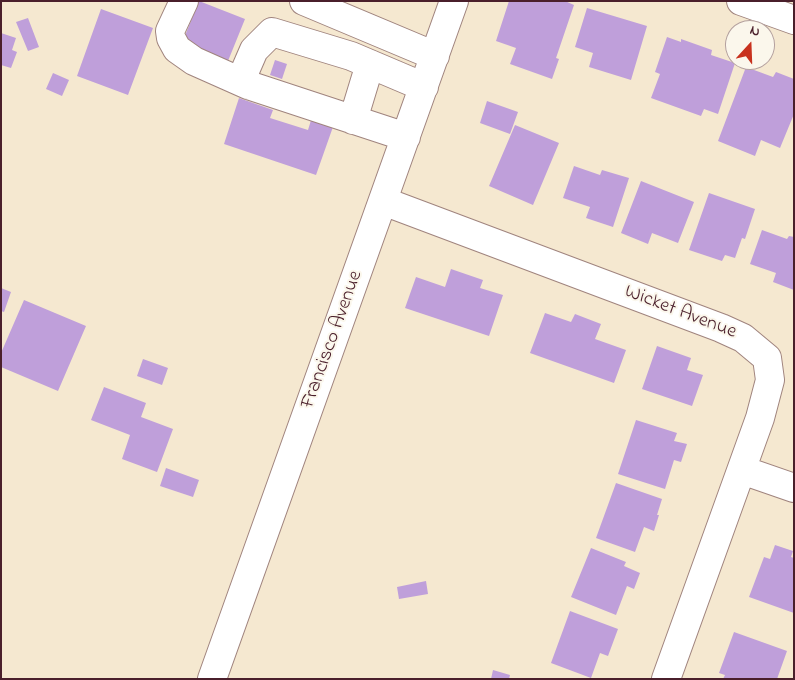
<!DOCTYPE html>
<style>
body{margin:0}
#map{position:relative;width:795px;height:680px;overflow:hidden;background:#f5e8d0;font-family:"Indie Flower",sans-serif}
canvas{display:block}
.frame{position:absolute;inset:0;border:2px solid #4a1f2b;pointer-events:none}
.north{position:absolute;left:725px;top:20px;width:50px;height:50px;box-sizing:border-box;background:#fbf7ec;border:1px solid #b4a19f;border-radius:50%;rotate:20deg;font-size:14px;font-weight:700;line-height:20px;text-align:center;color:#4a1f2b}
.north::after{content:'';display:block;margin:auto;width:18px;height:22px;background:#c8321e;clip-path:polygon(50% 0,100% 100%,50% 72%,0 100%)}
</style>
<div id="map">
<canvas width="795" height="680"></canvas>
<div class="frame"></div>
<div class="north">N</div>
</div>
<script>
const g = document.querySelector('canvas').getContext('2d');
g.lineJoin = 'round';
function fill(path, color) {
  g.fillStyle = color;
  g.fill(path, 'evenodd');
}
function toPath(rows) {
  const path = new Path2D();
  for (const r of rows) {
    path.moveTo(r[0], r[1]);
    for (let i = 2; i < r.length; i += 2) path.lineTo(r[i], r[i + 1]);
  }
  return path;
}
function stroke(path, color, width, dash) {
  g.strokeStyle = color;
  g.lineWidth = width;
  g.lineCap = dash ? 'butt' : 'round';
  g.setLineDash(dash || []);
  g.stroke(path);
}
function label(font, color, halo, rows, align = 'center') {
  g.font = font + ' "Indie Flower",sans-serif';
  g.lineWidth = 4;
  g.setLineDash([]);
  g.textBaseline = 'middle';
  g.strokeStyle = halo;
  g.fillStyle = color;
  for (const [text, x, y, turn = 0] of rows) {
    g.save();
    g.translate(x, y);
    g.rotate((+turn || 0) * Math.PI / 180);
    g.textAlign = isNaN(turn) ? turn : align;
    if (halo) g.strokeText(text, 0, 0);
    g.fillText(text, 0, 0);
    g.restore();
  }
}
const building = toPath([
 [199,1,245,19,228,61,182,43],
 [509,1,565,1,574,5,556,58,559,59,552,79,510,64,516,48,496,41],
 [587,8,647,26,631,80,589,67,593,53,575,47],
 [101,9,153,28,128,95,77,76],
 [28,18,39,47,28,51,16,22],
 [1,33,16,38,12,50,17,52,11,68,1,65],
 [667,37,681,42,681,39,712,50,711,55,735,63,718,114,704,109,701,116,651,98,660,74,655,72],
 [275,60,287,64,282,79,270,75],
 [746,67,773,77,776,72,794,79,794,114,780,148,761,140,755,156,718,141],
 [53,73,69,80,62,96,46,89],
 [239,98,273,110,270,118,308,130,312,117,334,124,316,175,224,144],
 [487,101,518,112,510,134,480,123],
 [515,125,559,143,533,205,489,186],
 [574,166,600,175,602,170,629,178,613,227,586,218,590,207,563,198],
 [641,181,694,202,678,243,652,233,648,244,621,233],
 [709,193,755,209,745,239,742,238,735,258,725,255,722,261,689,250],
 [762,230,787,239,789,236,794,237,794,290,773,282,776,273,750,264],
 [451,269,483,280,480,288,503,295,489,336,405,308,416,277,445,287],
 [1,288,11,292,4,312,1,311],
 [24,300,86,326,58,391,1,367,1,353],
 [545,313,571,322,575,314,601,324,595,339,626,350,614,383,530,353],
 [657,346,691,358,687,370,703,375,692,406,642,389],
 [143,359,168,368,162,385,137,376],
 [104,387,146,403,141,417,173,429,157,472,122,459,130,435,91,420],
 [636,420,677,433,674,441,687,444,681,462,674,460,665,489,618,474],
 [166,468,199,480,193,497,160,486],
 [616,483,662,499,657,515,659,515,654,531,644,527,635,552,596,538],
 [775,545,793,551,791,557,794,558,794,613,749,597,764,557,770,559],
 [591,548,626,562,624,566,640,573,634,589,627,586,616,615,571,597],
 [426,581,428,594,399,599,397,587],
 [570,611,618,629,608,656,600,653,591,678,551,663],
 [734,632,787,651,777,679,723,679,725,675,719,673],
 [493,670,510,675,509,679,491,679]
]);
const minor = toPath([
 [184,1,170,31,171,38,177,49,194,61,248,85,406,137],
 [304,1,435,56],
 [741,1,794,20],
 [248,85,244,73,254,50,272,32,351,56,424,87],
 [353,120,370,64],
 [383,201,721,328,743,338,767,358,770,380,760,418,666,679],
 [742,470,794,488],
 [212,679,454,1]
]);
const streetNames = [
 ["Wicket Avenue",680,313,21],
 ["Francisco Avenue",333,340,-70]
];
fill(building, '#bf9fda');
stroke(minor, '#a0847e', 30);
stroke(minor, '#fff', 28);
label('20px', '#4a1f2b', '#fbf7ec', streetNames);
</script>
